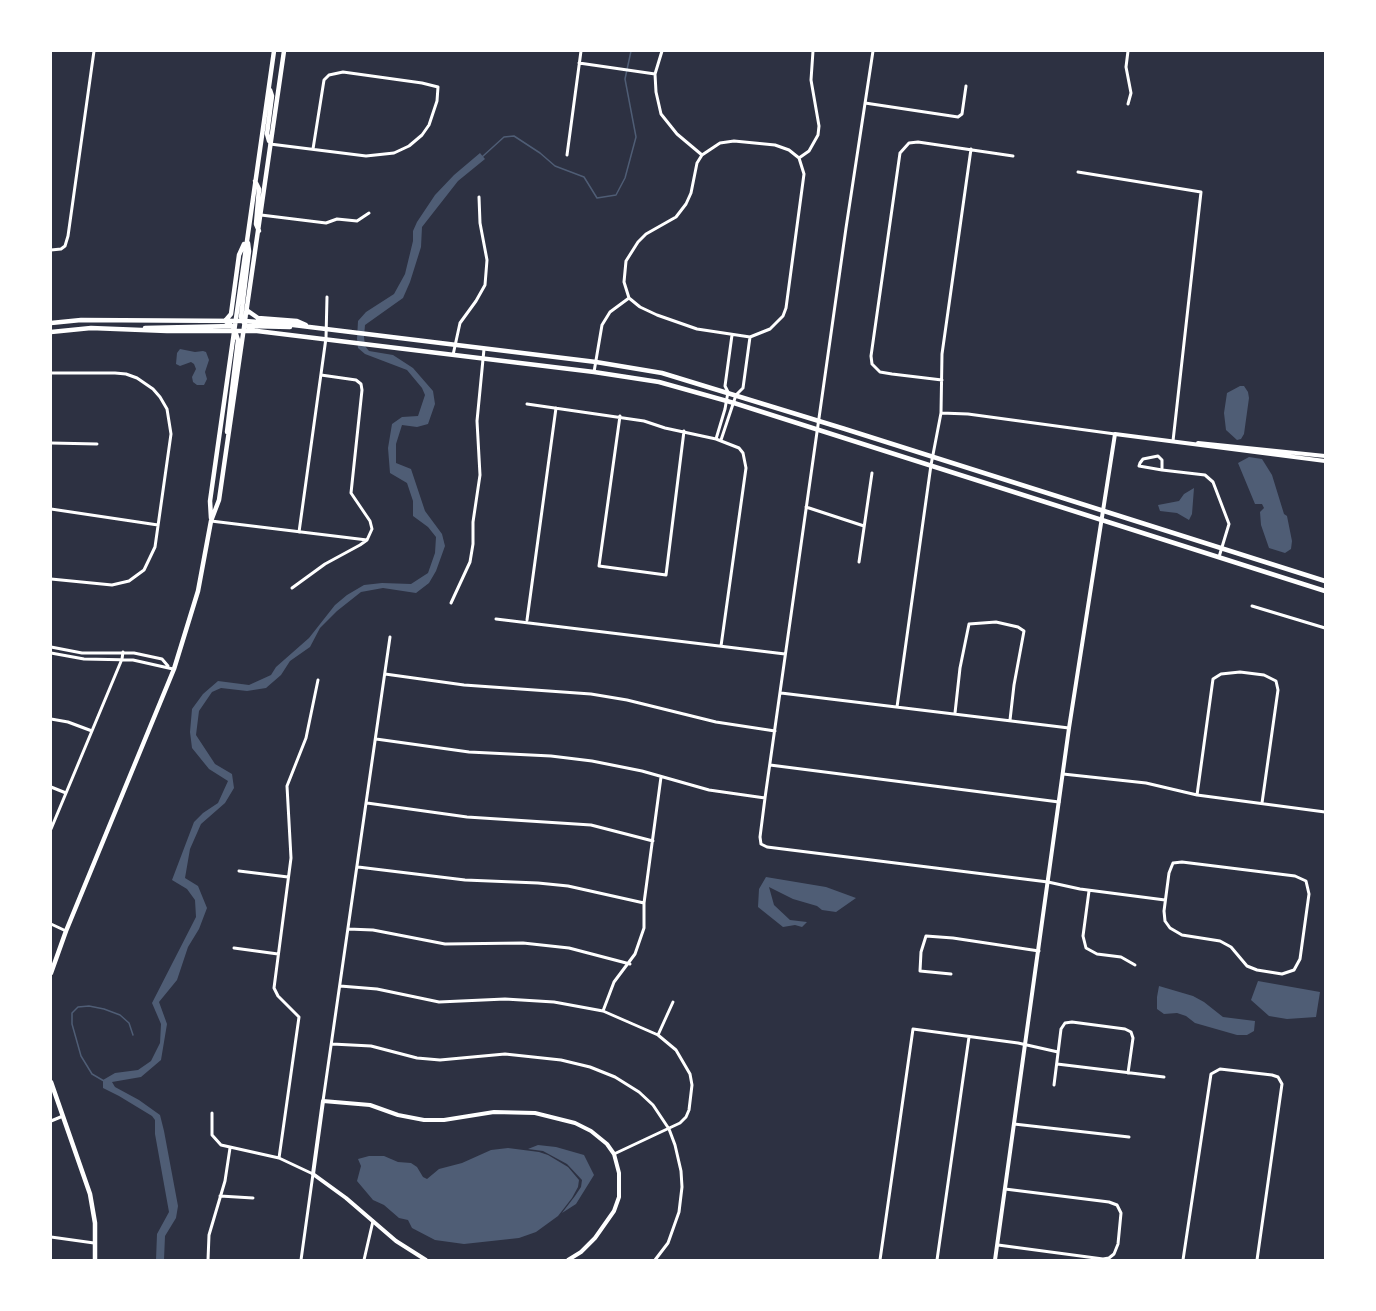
<!DOCTYPE html>
<style>
body{margin:0}
#map{position:relative;width:1376px;height:1311px;overflow:hidden;background:#2d3142;font-family:Karla,sans-serif}
canvas{display:block}
.frame{position:absolute;inset:0;border:52px solid #fff;pointer-events:none}
</style>
<div id="map">
<canvas width="1376" height="1311"></canvas>
<div class="frame"></div>
</div>
<script>
const g = document.querySelector('canvas').getContext('2d');
g.lineJoin = 'round';
function fill(path, color) {
  g.fillStyle = color;
  g.fill(path, 'evenodd');
}
function toPath(rows) {
  const path = new Path2D();
  for (const r of rows) {
    path.moveTo(r[0], r[1]);
    for (let i = 2; i < r.length; i += 2) path.lineTo(r[i], r[i + 1]);
  }
  return path;
}
function stroke(path, color, width, dash) {
  g.strokeStyle = color;
  g.lineWidth = width;
  g.lineCap = dash ? 'butt' : 'round';
  g.setLineDash(dash || []);
  g.stroke(path);
}
const water = toPath([
 [480,153,485,159,458,181,422,227,421,247,410,282,403,298,365,325,364,337,365,346,369,351,393,355,413,368,433,391,435,404,428,424,417,427,402,425,396,444,396,463,411,469,425,511,442,534,445,546,436,571,429,583,416,593,383,588,361,592,337,611,320,628,310,647,290,661,281,675,266,688,247,691,221,688,212,692,199,711,196,735,215,764,232,774,234,788,225,803,201,824,190,849,185,878,198,886,207,908,199,929,188,947,177,980,159,1002,167,1024,161,1060,141,1077,112,1082,115,1087,139,1100,160,1115,164,1131,178,1206,176,1218,165,1236,164,1260,156,1260,157,1234,169,1212,155,1134,155,1120,152,1116,119,1096,103,1088,103,1080,115,1073,138,1070,151,1061,160,1043,161,1024,152,1003,196,917,195,900,187,889,172,880,194,822,203,813,218,803,228,781,209,769,192,748,190,732,192,709,203,694,218,681,249,685,271,675,276,667,309,638,335,605,347,595,364,585,382,583,411,584,428,573,435,553,436,537,428,527,413,516,413,501,407,483,390,473,388,448,392,424,402,417,418,416,425,395,422,388,407,370,365,354,358,348,357,339,358,321,366,312,394,294,405,274,413,241,413,231,417,222,435,195,454,175],
 [180,349,195,352,203,351,206,352,209,360,205,372,207,379,204,385,197,385,193,382,192,377,196,369,194,364,191,362,180,366,176,364,177,353],
 [1240,386,1244,386,1248,392,1249,398,1244,434,1241,439,1237,440,1226,430,1224,413,1227,393],
 [1249,457,1262,459,1272,475,1284,514,1287,516,1292,541,1291,549,1285,553,1269,548,1261,525,1260,512,1264,508,1262,504,1255,504,1238,463],
 [1194,488,1192,514,1189,520,1177,513,1160,511,1158,505,1179,501,1184,494],
 [766,877,826,887,856,898,836,912,822,910,817,906,793,899,769,887,774,905,790,920,807,922,802,927,795,925,783,927,758,907,759,889],
 [1258,981,1320,992,1316,1017,1287,1019,1269,1016,1251,1000],
 [1159,986,1193,996,1204,1002,1223,1017,1255,1021,1254,1031,1247,1035,1237,1035,1195,1023,1186,1016,1177,1013,1164,1014,1157,1009,1157,997],
 [538,1145,556,1147,584,1155,594,1175,576,1204,562,1213,575,1196,581,1187,582,1180,567,1164,543,1151,528,1149],
 [508,1148,539,1152,548,1155,568,1167,579,1180,578,1187,572,1198,558,1216,536,1232,519,1238,464,1244,435,1240,412,1228,408,1220,399,1218,384,1205,373,1200,357,1181,361,1166,358,1159,369,1156,384,1156,398,1162,411,1163,417,1167,423,1177,427,1179,439,1169,462,1163,491,1150]
]);
const stream = toPath([
 [482,157,504,137,514,136,540,153,555,166,584,177,597,198,616,195,625,178,636,137,625,79,631,51],
 [104,1081,92,1074,81,1056,72,1024,72,1013,78,1007,89,1006,104,1009,120,1015,129,1023,133,1035]
]);
const minor = toPath([
 [662,51,655,74,656,92,661,114,677,134,702,155],
 [873,51,846,228,765,798,760,837,761,844,767,847,1048,882,1080,889,1165,900],
 [1128,51,1126,67,1131,93,1128,104],
 [579,63,655,74],
 [865,103,958,117,962,114,966,86],
 [734,141,775,145,789,150,799,158,804,174,786,308,783,316,770,329,750,337,697,329,657,315,640,307,629,298,624,282,626,261,638,242,646,234,676,217,686,204,691,193,697,163,702,155,720,143,734,141],
 [270,144,366,156,394,153,409,146,422,135,429,125,437,101,438,87,422,83,343,72,329,75,324,80,313,149],
 [567,155,581,51],
 [799,158,809,151,818,135,819,126,811,80,813,51],
 [1078,172,1201,192,1173,441],
 [261,215,326,223,337,219,357,221,369,213],
 [51,250,61,249,65,246,68,236,94,51],
 [453,355,460,323,476,301,485,285,487,260,480,223,479,197],
 [594,372,602,325,610,312,629,298],
 [51,373,115,373,126,374,137,378,153,389,160,397,167,409,171,434,155,547,144,570,129,581,112,585,51,579],
 [942,380,892,374,880,372,872,364,871,356,900,153,909,143,918,142,1013,156],
 [527,404,644,421,665,428,716,439,739,448,743,453,746,468,721,646],
 [941,413,968,414,1115,434],
 [620,416,599,566,666,575,684,431],
 [716,439,725,409,728,392,725,386,732,335],
 [721,440,736,395,743,388,750,337],
 [51,443,97,444],
 [1162,470,1139,466,1140,463,1143,459,1158,456,1162,460,1162,470,1205,475,1213,482,1229,524,1219,557],
 [806,507,864,526],
 [51,509,158,525],
 [211,521,367,540],
 [299,532,326,338,327,297],
 [859,562,872,473],
 [292,588,325,564,360,545,367,540,372,529,370,521,351,493,362,390,361,384,356,380,321,375],
 [451,603,470,562,473,544,473,522,480,475,477,421,484,349],
 [1252,606,1325,628],
 [496,619,785,654],
 [527,620,556,408],
 [51,647,82,653,134,653,162,659,168,666],
 [51,653,84,659,133,660,173,669],
 [385,674,464,685,591,694,627,700,716,722,775,731],
 [781,693,1069,728],
 [897,707,931,465,941,413,942,354,971,149],
 [955,713,960,668,969,624,996,622,1018,627,1024,631,1014,685,1010,720],
 [51,719,68,722,92,731],
 [376,739,469,752,551,756,592,761,642,771,709,790,765,798],
 [770,765,1059,802],
 [1063,774,1146,783,1197,795,1325,812],
 [51,787,66,793],
 [1197,795,1213,679,1221,674,1240,672,1264,675,1276,681,1278,690,1262,803],
 [367,803,467,817,591,825,653,841],
 [51,829,122,659,123,652],
 [1182,862,1295,876,1306,881,1309,894,1300,959,1294,970,1282,974,1257,970,1247,966,1231,947,1220,941,1182,935,1170,928,1165,921,1164,911,1169,873,1173,863,1182,862],
 [358,867,465,880,538,883,568,886,644,903],
 [239,871,288,877],
 [1089,891,1083,936,1086,948,1097,954,1121,957,1135,965],
 [51,924,66,931],
 [348,929,373,930,445,944,523,943,569,948,630,964],
 [234,948,278,954],
 [951,974,920,971,921,952,926,936,953,938,1039,951],
 [340,986,377,989,439,1002,505,999,554,1002,603,1011,658,1035,676,1050,690,1074,692,1085,689,1110,686,1117,680,1123,614,1154],
 [603,1011,614,982,635,954,644,928,644,903,661,777],
 [658,1035,673,1002],
 [332,1044,371,1046,417,1058,440,1060,505,1054,561,1060,590,1067,615,1077,639,1092,653,1105,669,1129,675,1145,681,1171,682,1187,679,1212,668,1243,655,1260],
 [1057,1064,1164,1077],
 [1054,1085,1061,1029,1065,1023,1072,1022,1125,1029,1131,1032,1133,1038,1128,1073],
 [323,1101,390,637],
 [212,1113,212,1135,221,1145,279,1158,313,1174,301,1260],
 [51,1121,63,1116],
 [1014,1124,1129,1137],
 [279,1158,299,1017,278,996,274,988,291,858,287,786,306,738,318,680],
 [220,1196,253,1198],
 [51,1237,94,1243],
 [998,1245,1103,1259,1109,1258,1114,1254,1118,1244,1121,1213,1117,1205,1109,1202,1005,1189],
 [208,1260,209,1235,225,1181,230,1148],
 [364,1260,373,1221],
 [880,1260,913,1029,1018,1043,1058,1052],
 [937,1260,969,1037],
 [1183,1260,1211,1074,1220,1069,1272,1075,1278,1077,1282,1084,1257,1260]
]);
const tertiary = toPath([
 [1198,443,1325,456],
 [426,1260,396,1241,346,1198,313,1174,323,1101,370,1105,398,1115,424,1120,444,1120,494,1112,535,1113,575,1123,591,1131,607,1144,614,1154,619,1173,619,1197,614,1211,595,1238,581,1252,568,1260],
 [995,1260,1069,728,1115,434,1325,461]
]);
const secondary = toPath([
 [269,141,267,134,272,96,270,90],
 [255,181,259,189,256,224,259,231],
 [248,243,249,251,241,317,245,325,253,330],
 [247,313,248,311,258,318,297,321,306,325],
 [51,323,81,320,245,321,285,324,596,362,662,373,845,429,1325,581],
 [248,326,290,327],
 [145,328,233,326],
 [51,332,91,328,167,331,257,331,594,372,659,382,734,403,1325,591],
 [227,432,238,340,234,328,225,321,231,314,239,255,244,244],
 [211,518,210,501,274,51],
 [51,973,66,931,174,669,198,591,211,521,219,500,284,51],
 [51,1082,90,1194,95,1223,95,1260]
]);
fill(water, '#4f5d75');
stroke(stream, '#4f5d75', 1.5);
stroke(minor, '#fff', 3);
stroke(tertiary, '#fff', 4);
stroke(secondary, '#fff', 4.5);
</script>
